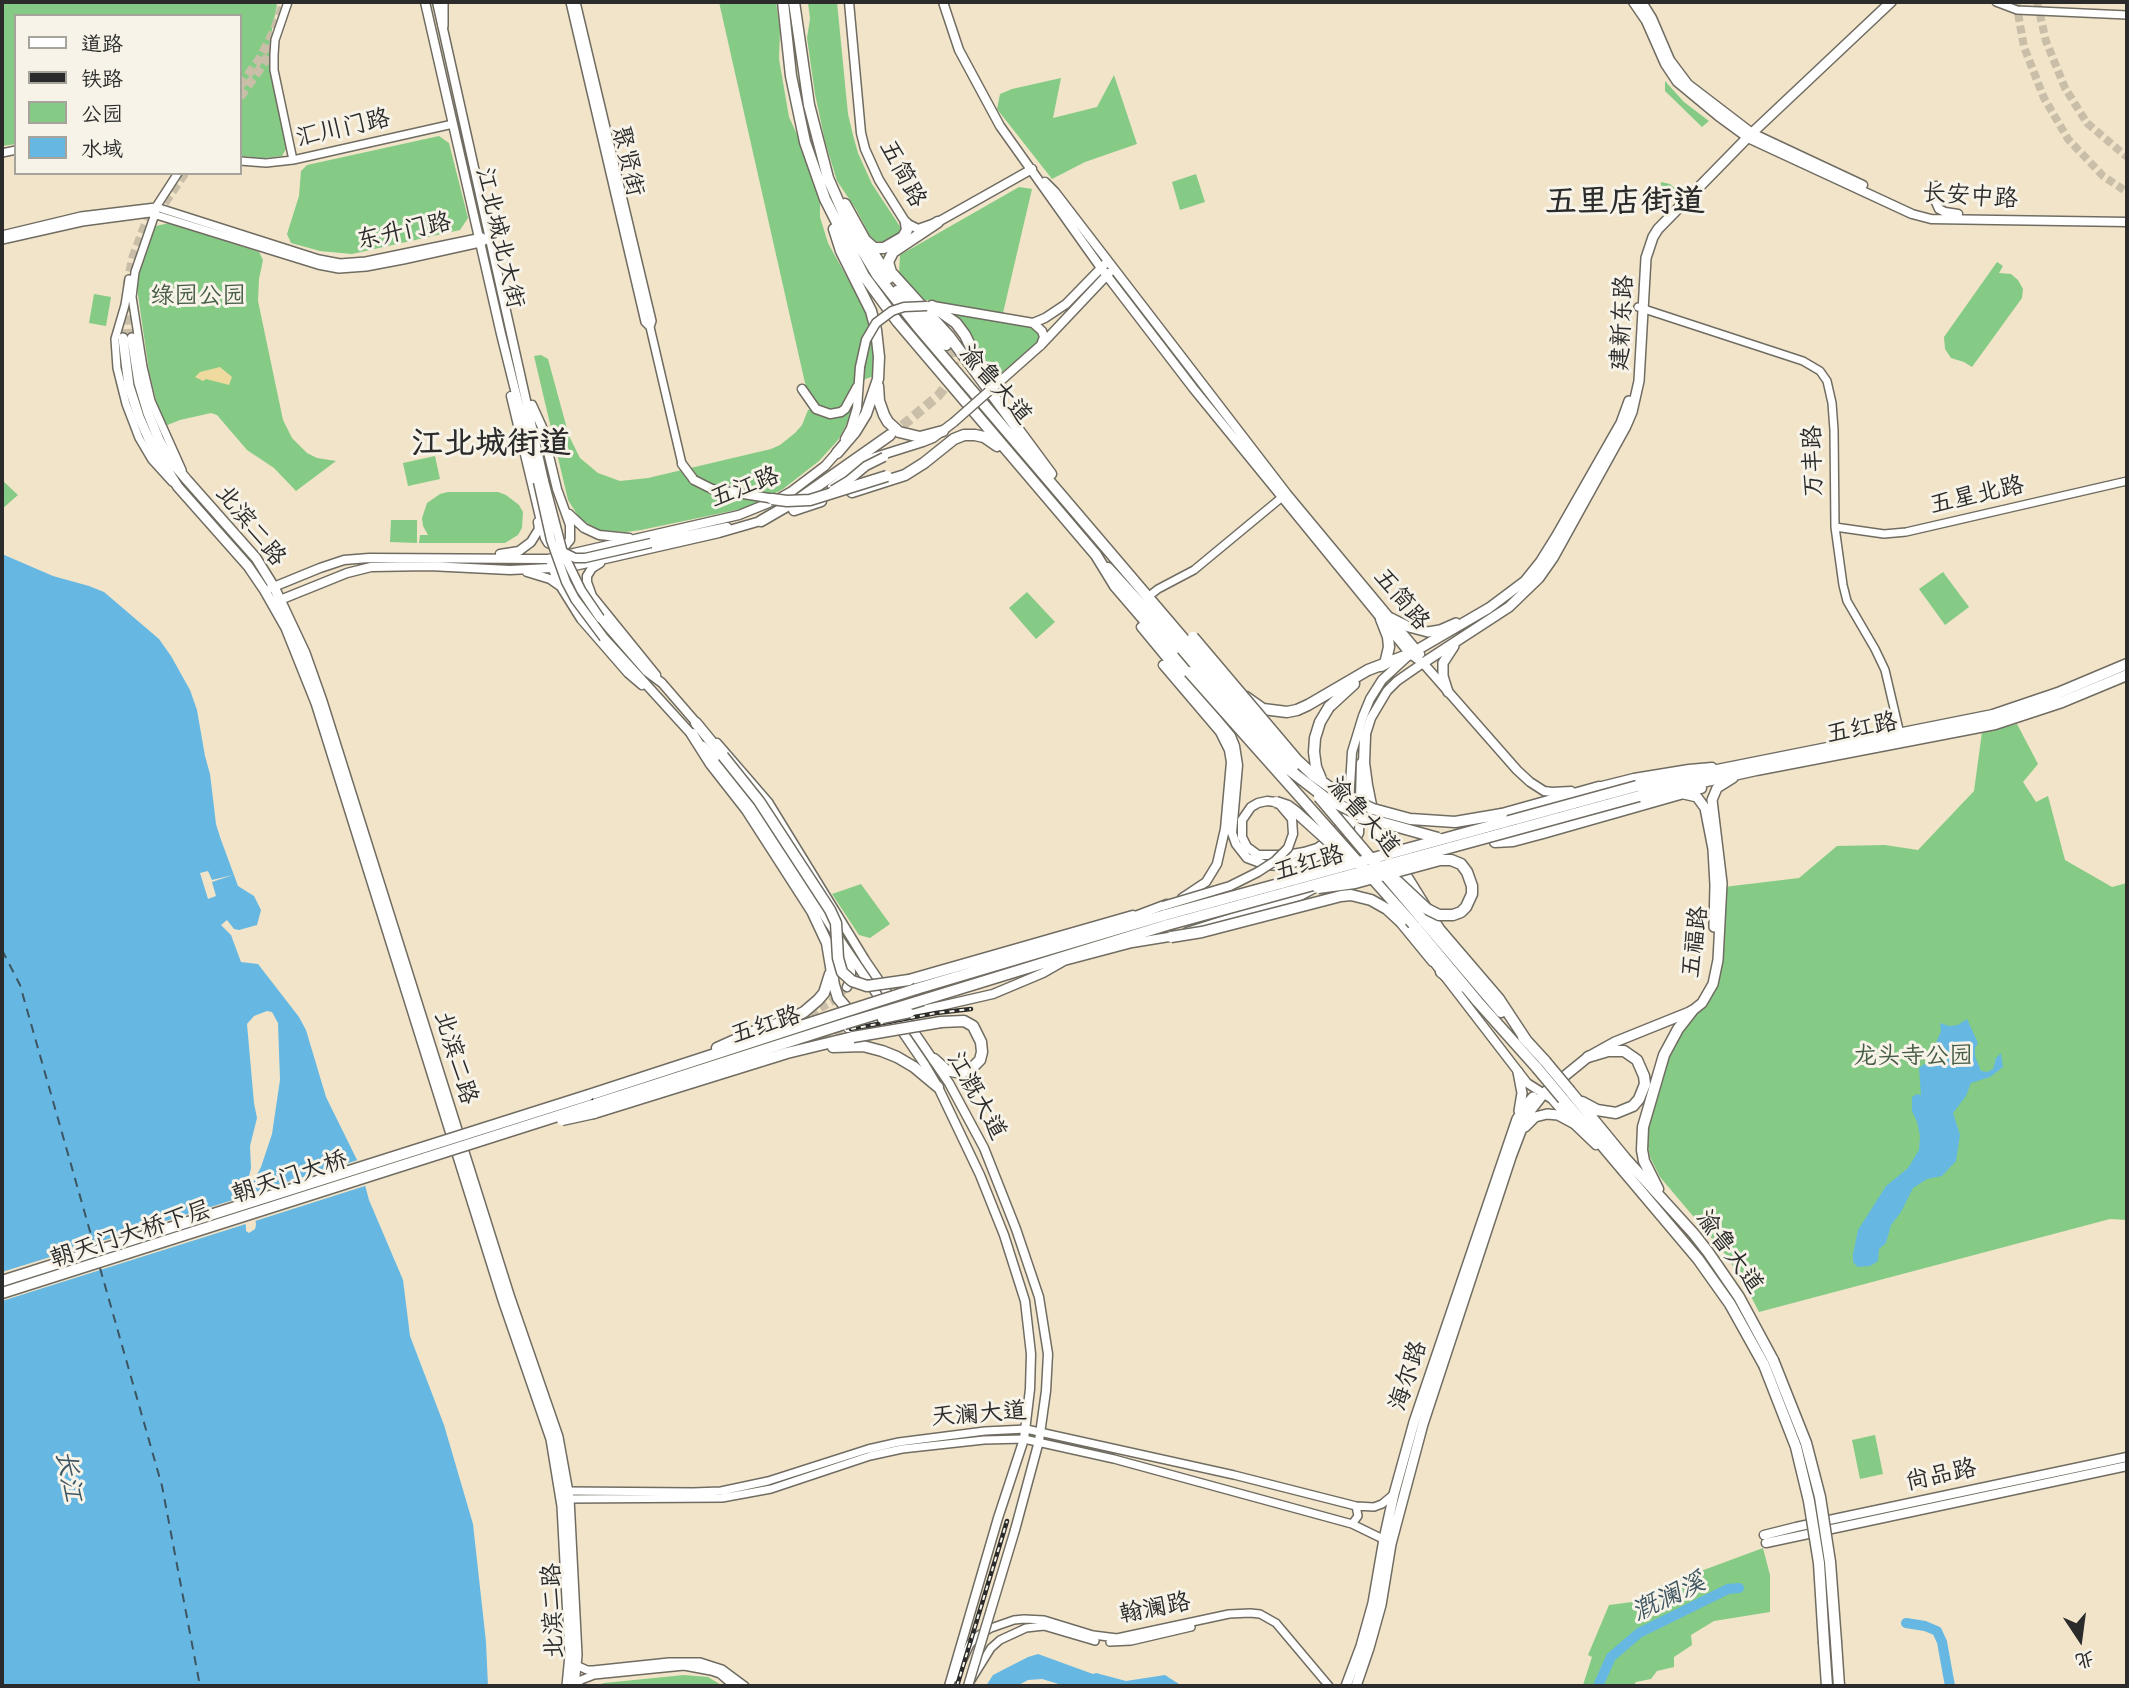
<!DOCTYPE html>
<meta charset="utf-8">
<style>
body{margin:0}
#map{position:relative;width:2129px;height:1688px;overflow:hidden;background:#f1e4c9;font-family:Itim,"LXGW WenKai TC",sans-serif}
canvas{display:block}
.frame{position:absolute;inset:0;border:4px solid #2b2b2b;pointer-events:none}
.legend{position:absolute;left:14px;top:14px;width:228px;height:161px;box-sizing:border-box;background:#f7f3e8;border:2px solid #a5a39c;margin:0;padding:9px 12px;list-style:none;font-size:21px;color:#2b2b2b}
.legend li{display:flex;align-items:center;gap:14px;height:35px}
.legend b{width:35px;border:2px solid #a5a39c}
.north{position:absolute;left:2045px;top:1604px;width:70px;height:70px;-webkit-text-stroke:5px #f7f3e8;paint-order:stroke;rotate:167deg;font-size:19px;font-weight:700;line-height:28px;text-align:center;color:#2b2b2b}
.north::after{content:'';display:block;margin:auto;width:24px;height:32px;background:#2b2b2b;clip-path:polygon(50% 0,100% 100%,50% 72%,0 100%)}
</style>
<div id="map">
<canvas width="2129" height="1688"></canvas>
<div class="frame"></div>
<ul class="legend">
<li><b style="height:9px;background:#fff"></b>道路</li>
<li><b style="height:9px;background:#2b2b2b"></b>铁路</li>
<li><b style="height:19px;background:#85cb85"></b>公园</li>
<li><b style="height:19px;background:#66b8e2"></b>水域</li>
</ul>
<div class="north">北</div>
</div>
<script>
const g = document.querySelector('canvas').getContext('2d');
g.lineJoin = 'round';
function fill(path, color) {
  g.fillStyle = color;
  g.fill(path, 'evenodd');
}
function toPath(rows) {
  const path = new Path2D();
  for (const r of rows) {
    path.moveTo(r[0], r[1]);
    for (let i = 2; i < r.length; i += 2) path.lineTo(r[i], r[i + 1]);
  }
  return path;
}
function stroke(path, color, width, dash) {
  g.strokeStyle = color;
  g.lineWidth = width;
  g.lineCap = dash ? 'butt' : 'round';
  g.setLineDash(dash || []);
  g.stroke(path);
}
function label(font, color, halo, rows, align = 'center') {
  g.font = font + ' Itim,"LXGW WenKai TC",sans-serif';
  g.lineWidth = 6;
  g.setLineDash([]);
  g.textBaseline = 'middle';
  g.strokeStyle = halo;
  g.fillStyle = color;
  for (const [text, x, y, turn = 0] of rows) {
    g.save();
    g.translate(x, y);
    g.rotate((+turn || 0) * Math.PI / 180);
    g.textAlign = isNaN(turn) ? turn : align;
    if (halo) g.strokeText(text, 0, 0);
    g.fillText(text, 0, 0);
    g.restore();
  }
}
const green = toPath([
 [2,2,275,2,277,5,270,40,269,58,286,149,282,156,264,158,240,156,240,16,16,16,16,144,2,146],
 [719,2,776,2,780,31,779,59,789,117,800,141,820,202,820,217,828,243,865,310,873,336,876,346,874,376,854,383,847,399,837,411,821,409,808,392,805,383],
 [808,2,837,2,848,114,853,135,858,153,872,184,901,228,896,237,885,242,874,241,870,236,856,209,837,181,825,141,815,94,807,38,810,19],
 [1114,75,1137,144,1085,162,1052,179,997,109,1000,94,1012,89,1061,78,1053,118,1097,107],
 [1665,81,1684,102,1709,121,1702,127,1665,91],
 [439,136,449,143,468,218,460,230,352,254,320,251,291,243,287,234,299,196,301,171,307,165],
 [1196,174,1205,202,1180,210,1172,182],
 [1661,182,1670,184,1678,191,1661,209],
 [1019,187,1032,189,1003,313,925,300,899,274,900,255],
 [169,223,259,252,263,260,259,279,258,301,283,420,292,438,307,453,317,458,336,461,296,491,274,468,247,450,217,415,211,413,180,420,165,426,158,408,149,371,137,288,139,273,151,238,156,226],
 [1997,262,2003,266,1999,273,2011,274,2018,280,2023,289,2022,298,1972,367,1964,362,1951,358,1945,349,1944,337],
 [94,294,111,297,106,326,89,323],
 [953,313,1031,327,1037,331,1039,338,1037,343,991,382,968,332,952,316],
 [541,355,548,359,569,436,580,458,598,473,620,481,648,478,771,449,780,445,795,433,802,425,808,410,812,409,831,417,841,415,848,410,851,411,851,416,838,440,819,461,783,489,753,505,741,509,641,530,626,532,599,530,580,519,568,500,534,356],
 [435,456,440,479,408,486,403,463],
 [2,480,18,495,2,509],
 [448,492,498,492,506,495,519,505,523,512,522,528,518,535,505,543,419,543,420,535,428,535,423,526,422,518,427,503,440,494],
 [391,520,417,520,417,543,390,542],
 [1943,572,1969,607,1945,625,1919,589],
 [1027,592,1055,622,1036,639,1009,608],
 [2017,724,2038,764,2023,782,2036,802,2048,796,2065,860,2112,887,2127,883,2127,1220,2110,1219,1759,1312,1744,1283,1725,1254,1660,1177,1650,1157,1648,1146,1649,1123,1669,1056,1679,1036,1715,991,1719,978,1723,944,1724,887,1799,878,1837,846,1885,845,1918,850,1974,791,1982,732],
 [861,884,890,924,870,938,859,935,832,894],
 [1875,1435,1883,1474,1860,1479,1852,1440],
 [1763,1548,1770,1575,1770,1612,1714,1621,1691,1635,1692,1645,1674,1657,1674,1667,1657,1671,1651,1679,1636,1682,1633,1686,1579,1686,1579,1684,1583,1685,1592,1657,1588,1655,1609,1605,1640,1601,1652,1594,1655,1588],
 [684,1675,708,1677,723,1686,595,1686,604,1683]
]);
const sand = toPath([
 [220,367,232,377,229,385,206,379,203,381,195,377,200,372]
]);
const water = toPath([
 [2,554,53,576,89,586,104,592,159,639,171,656,190,690,197,710,205,756,210,774,216,824,220,837,238,886,254,896,261,910,257,925,239,930,234,929,227,920,221,925,231,935,241,962,258,964,299,1017,306,1030,326,1097,360,1166,369,1200,403,1280,410,1336,444,1425,473,1524,486,1642,488,1686,2,1686],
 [267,1011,272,1012,278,1023,280,1080,272,1134,261,1167,252,1184,256,1225,255,1229,249,1233,246,1231,245,1193,251,1168,250,1146,257,1118,254,1103,247,1024,254,1016],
 [1967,1019,1978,1043,1975,1048,1975,1056,1981,1071,1987,1072,1993,1069,1996,1058,2001,1053,2003,1067,1990,1077,1971,1083,1966,1096,1953,1113,1960,1135,1956,1161,1942,1176,1927,1179,1913,1188,1901,1212,1891,1225,1886,1243,1879,1249,1878,1261,1870,1266,1858,1267,1853,1262,1853,1254,1858,1230,1886,1186,1908,1168,1919,1150,1920,1136,1917,1122,1912,1111,1912,1097,1917,1094,1921,1095,1919,1068,1940,1053,1934,1048,1941,1031,1940,1023,1949,1026,1958,1025],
 [1038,1654,1093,1674,1096,1673,1126,1681,1165,1675,1182,1686,1065,1686,1042,1679,1028,1680,1017,1686,986,1686,993,1675,1028,1657]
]);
const pier = toPath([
 [208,871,212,880,233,875,212,882,216,896,208,899,200,873],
 [361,1159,368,1185,252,1222,249,1194],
 [249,1195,249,1223,2,1301,2,1272]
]);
const river = toPath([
 [1906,1623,1925,1626,1937,1631,1942,1642,1950,1686],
 [1598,1686,1611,1657,1639,1633,1728,1589,1739,1588]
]);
const ferry = toPath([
 [2,950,20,985,95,1249],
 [100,1268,162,1486,200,1686]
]);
const secondaryTunnel = toPath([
 [2016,2,2024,47,2044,98,2068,139,2103,176,2127,192],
 [2037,2,2046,41,2065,88,2087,123,2127,157],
 [789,1026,831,1002,847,987],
 [800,1043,848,1028]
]);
const primaryTunnel = toPath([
 [240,86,260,58,274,31,284,2],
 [240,97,264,63,276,40],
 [157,214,185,173],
 [127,285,133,257,151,209],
 [123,338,125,310],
 [132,338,133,312]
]);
const trunkTunnel = toPath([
 [891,435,938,396,953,377,954,365,952,355,946,345]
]);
const tertiary = toPath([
 [288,2,275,40,274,55,274,70,293,160],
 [570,2,645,322,650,327,652,321,576,2],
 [1996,2,2017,10,2127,15],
 [2,153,16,150],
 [240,161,266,163,293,160,453,124],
 [178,173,156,207,155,214,135,272,132,297,143,367,151,401,182,470],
 [2,235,81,216,156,207,319,259,340,263,366,261,482,237],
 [2,240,82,222,150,213,318,265,339,269,366,267,403,260,480,243,490,238],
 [129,279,125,305,115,339,117,368,126,404,139,438,152,460,172,482],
 [1638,307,1803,361,1820,371,1827,381,1832,403,1834,430,1835,527,1843,585,1847,601,1875,649,1885,670,1900,734],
 [650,327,682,464],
 [1835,527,1884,534,1906,532,2127,481],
 [1149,596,1158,589,1194,570,1281,498],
 [566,1491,693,1492,721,1491,768,1481,868,1449,899,1442,985,1431,1026,1429,1234,1475,1356,1506,1374,1507,1382,1504,1394,1494],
 [566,1499,722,1498,771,1489,870,1456,902,1449,984,1440,1024,1439,1114,1459,1352,1524,1385,1540],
 [1352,1524,1358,1516,1356,1506],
 [1110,1642,1131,1641,1191,1627],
 [576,1665,587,1670,593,1670,669,1662,700,1662,722,1669,745,1686],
 [954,1678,970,1644,979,1635,991,1628,1014,1620,1024,1619,1044,1620,1093,1635,1117,1638,1229,1614,1250,1613,1260,1614,1276,1623,1329,1686],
 [971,1680,991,1648,1000,1640,1026,1628,1044,1626,1095,1641],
 [574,1686,581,1680,594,1675,684,1666,711,1671,720,1674,734,1686]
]);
const secondary = toPath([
 [425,2,501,334,538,482],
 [437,2,544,481],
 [849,2,861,133,865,149,879,180,906,223,918,229,938,222,1032,169],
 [943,2,959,50,1000,126,1101,268,1193,388,1410,654,1423,663,1517,770,1530,782,1544,791,1552,792,1571,791],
 [1633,2,1646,21,1665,64,1677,82,1718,116,1748,138,1912,214,1931,219,2127,222],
 [1642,2,1652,18,1670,60,1688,84,1752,133,1863,185],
 [1045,182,1055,192,1287,494,1420,654],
 [1936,186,1935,200,1939,209,1945,212,1958,214],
 [933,306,1033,323,1045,318,1066,304,1104,265],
 [1033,323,1042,331,1044,337,1041,345],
 [997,384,1041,345,1109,273],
 [802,389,816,409,830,414,841,412,845,409,857,387],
 [511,396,545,538,548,543,559,548,565,546,570,540,570,525,557,489,542,427,532,405],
 [845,439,851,428,857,408,860,367],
 [682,464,694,480],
 [832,487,869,459,923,442,933,438,954,422],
 [569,514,584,528,599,535,629,538],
 [651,543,727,527],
 [500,554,519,551,531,542,539,529,538,522],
 [600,563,592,568,587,576,587,582,592,596,656,675],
 [551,565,561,587,581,619,628,673,642,685],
 [527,572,550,579,560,586],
 [271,588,320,568,344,560,369,558,548,559,739,515,776,500,792,491,825,466,839,450],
 [275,602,347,573,371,567,429,566,510,570,570,567,719,533,764,520],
 [600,618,646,671,662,683,700,727],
 [1141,627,1231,736,1235,746,1238,765,1232,833,1236,844,1247,858,1266,865,1280,866,1316,857,1327,851,1344,836,1354,819,1357,809],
 [604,638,694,737],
 [1163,665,1220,732,1229,750,1231,762,1225,829,1217,864,1206,882,1182,898],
 [1364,740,1371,718,1387,691,1397,681,1423,663],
 [717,743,768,802,865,960,949,1083,984,1148,1016,1229,1039,1297,1048,1354,1046,1391,1039,1441,1015,1530],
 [703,746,716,760,752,805,842,943,925,1065,938,1087,980,1175,1004,1235,1025,1301,1031,1354,1030,1389,1024,1439,998,1518,949,1686],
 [1594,788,1634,778,1689,769,1712,767],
 [1276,802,1267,801,1258,803,1251,807,1242,820,1242,837,1247,847,1258,855,1287,855,1304,852,1317,848,1329,840,1337,831,1346,818,1349,803,1352,752,1363,716,1370,699,1382,680,1408,656],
 [1347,856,1359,833,1361,763],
 [1130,918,1167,904],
 [1187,932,1300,896,1317,887,1340,867],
 [846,952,851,971,851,979,847,987],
 [1431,956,1433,961,1527,1083,1552,1099,1573,1123,1596,1145],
 [910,1013,993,994,1043,973,1064,961,1132,943,1175,936],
 [848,1028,872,1022],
 [1764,1535,1796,1527,2127,1457],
 [1766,1543,2127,1466]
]);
const primary = toPath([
 [443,26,443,2],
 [123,338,129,386,139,417,152,446,178,487,248,566,265,591,286,628,316,703,503,1300,551,1439,562,1506,570,1655,567,1686],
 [132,338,139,383,148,413,159,440,171,461,187,480,256,558,274,587,305,653,322,701,510,1298,558,1437,569,1498,577,1655,574,1686],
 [1391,618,1409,627,1428,632,1440,630,1456,623],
 [1410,654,1489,608,1525,581,1541,561,1556,537,1621,423,1629,401],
 [1423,663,1509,607,1539,578,1553,558,1626,426,1632,412,1639,381,1646,258,1653,237,1658,229,1752,133,1891,2],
 [1448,692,1443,676,1443,663,1454,646],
 [1684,794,1697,797,1705,808,1713,849,1715,885,1714,927],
 [1518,1072,1522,1093,1519,1111],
 [1525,1127,1535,1117,1547,1114,1558,1115,1573,1123],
 [1346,1686,1361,1646,1373,1603,1384,1539,1394,1494,1414,1422,1517,1119,1526,1105,1533,1097],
 [1356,1686,1369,1648,1381,1605,1391,1544,1423,1424,1511,1157,1527,1115,1545,1092,1588,1057,1615,1042,1692,1011,1702,1003,1713,984,1718,960,1722,883,1712,800,1717,788,1733,778]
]);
const trunk = toPath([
 [783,2,791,76,805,142,825,199,864,276,897,321,1096,555,1115,586,1189,672],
 [794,2,809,105,828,178,853,235,877,275,917,326,1188,644],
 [845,204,865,240,874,248,884,248,903,237,907,230,906,223],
 [938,222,893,252,888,262,891,272,949,336,1051,474],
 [834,229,841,251,871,311,876,330,879,357,878,379,866,414,855,432,837,453],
 [865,240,889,278],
 [897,291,946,345],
 [932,306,956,323,965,335,985,376],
 [878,386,879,401,884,415,888,422,899,432,920,437,943,431],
 [852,492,905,475,924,463,954,439,964,435,975,435,984,437,997,446],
 [794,510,821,501],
 [761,521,799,499,890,435],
 [1108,568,1182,649],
 [1381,666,1385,664,1389,647,1388,637,1381,619],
 [1246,697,1263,709,1287,712,1297,710,1308,705,1368,670,1410,654],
 [1329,707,1354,684],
 [696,723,723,756],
 [692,734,711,764,747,810,812,911,827,943,834,985,838,998,855,1018,872,1022],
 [1365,736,1364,763,1367,785,1373,815,1380,834,1439,929,1499,999,1526,1040],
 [1637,786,1993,715,2058,693,2127,664],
 [1639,796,1756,770,1995,724,2062,702,2127,675],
 [1502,814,1599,787],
 [1495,842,1513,841,1543,833,1701,788],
 [1422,919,1501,1012],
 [1401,922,1433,961],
 [1413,924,1478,1002,1537,1068],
 [1441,972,1460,987],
 [909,980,1133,916],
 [916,989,1165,915],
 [923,1000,1167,925],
 [1523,1037,1545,1061],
 [833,1047,863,1046,882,1051,897,1057,914,1067,938,1087],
 [717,1048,755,1031,786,1021,804,1012,818,1000,824,993,830,974],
 [934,1059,946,1070,961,1073,974,1066,980,1060,982,1052,981,1042,973,1026,964,1021,941,1022],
 [1570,1091,1625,1158,1694,1234,1708,1252,1739,1297,1773,1360],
 [589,1095,838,1014],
 [1563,1099,1698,1259,1730,1304,1764,1365],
 [1582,1102,1597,1110,1616,1113,1633,1106,1639,1099,1645,1084,1644,1076,1637,1060,1624,1051,1608,1051,1588,1057],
 [592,1105,844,1024],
 [594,1113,787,1053,853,1037],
 [1658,1189,1644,1161,1642,1150,1643,1127,1664,1055,1678,1029,1692,1011],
 [1836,1642,1839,1686],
 [1824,1643,1827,1686]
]);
const rail = toPath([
 [851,1029,936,1013,971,1009],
 [2,1286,591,1099],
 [957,1686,1007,1521]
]);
const secondaryBridge = toPath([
 [860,367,866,340,876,323,892,311,904,307,927,306],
 [954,422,997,384],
 [694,480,712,489,775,499],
 [544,481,563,553,581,590,600,618],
 [538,482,551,540,566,582,575,599,604,638],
 [833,490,848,481,866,466,884,457],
 [563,552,575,558,585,558,651,543],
 [1163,906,1230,886,1258,872,1275,861,1288,848,1293,834,1292,819,1281,806],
 [882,1019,910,1013],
 [968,1686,1015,1530]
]);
const trunkBridge = toPath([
 [772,499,787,501,810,500,887,476],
 [1193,637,1297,760,1314,776,1335,791,1373,809,1410,819,1455,822,1502,814],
 [1188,644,1293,767],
 [1182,649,1269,752,1283,765,1327,799,1366,818,1438,838],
 [1189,672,1413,924],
 [723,756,759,801,830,910,836,923,838,958,842,972,852,981,867,986,909,980],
 [1321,779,1316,767,1314,752,1315,738,1320,722,1329,707],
 [1319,797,1422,919],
 [1276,802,1288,806,1296,812,1347,858],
 [1318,888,1355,883,1440,860,1451,860,1461,864,1467,872,1472,886,1472,894,1466,907,1461,912,1453,915,1439,915,1427,909,1397,881],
 [1165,915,1637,786],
 [1167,925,1639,796],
 [1171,937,1202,932,1341,896,1351,895,1371,900,1387,909,1401,922],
 [838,1014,916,989],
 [844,1024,923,1000],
 [853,1037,941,1022],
 [1545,1061,1570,1091],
 [1537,1068,1563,1099],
 [562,1120,594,1113],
 [2,1281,589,1095],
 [2,1293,592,1105],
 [1773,1360,1806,1443,1820,1497,1830,1562,1836,1642],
 [1764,1365,1796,1447,1809,1501,1819,1563,1824,1643]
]);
const streetNames = [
 ["汇川门路",343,129,-13],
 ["聚贤街",627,161,77],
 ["五简路",902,174,62],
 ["长安中路",1970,197,4],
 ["东升门路",404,232,-12],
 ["江北城北大街",499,238,77],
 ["建新东路",1623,323,-87],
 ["渝鲁大道",995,385,49],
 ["万丰路",1814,461,-91],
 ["五江路",745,488,-21],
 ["五星北路",1977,496,-13],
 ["北滨二路",250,526,51],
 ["五简路",1401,600,50],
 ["五红路",1862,729,-11],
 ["渝鲁大道",1363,817,49],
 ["五红路",1309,864,-16],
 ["五福路",1696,942,-83],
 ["五红路",766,1026,-18],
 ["北滨二路",455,1058,73],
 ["江溉大道",976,1096,61],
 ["朝天门大桥",290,1178,-18],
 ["朝天门大桥下层",131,1235,-18],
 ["渝鲁大道",1729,1252,54],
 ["海尔路",1409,1376,-72],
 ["天澜大道",979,1415,-4],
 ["尚品路",1941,1476,-12],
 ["翰澜路",1155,1609,-11],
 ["北滨二路",554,1611,-92]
];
const parkNames = [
 ["绿园公园",198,297],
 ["龙头寺公园",1913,1057]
];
const waterNames = [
 ["长江",68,1476,80],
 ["溉澜溪",1669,1598,-26]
];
const districtNames = [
 ["五里店街道",1625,203],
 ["江北城街道",491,445]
];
fill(green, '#85cb85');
fill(sand, '#eeda9e');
fill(water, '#66b8e2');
fill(pier, '#f1e4c9');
stroke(river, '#66b8e2', 10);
stroke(ferry, '#3d5562', 2, [9, 7]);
stroke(secondaryTunnel, '#c9bfa9', 8, [8, 4]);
stroke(primaryTunnel, '#c9bfa9', 9, [9, 4.5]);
stroke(trunkTunnel, '#c9bfa9', 10, [10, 5]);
stroke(tertiary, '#706c62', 10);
stroke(secondary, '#706c62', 11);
stroke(primary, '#706c62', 12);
stroke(trunk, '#706c62', 13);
stroke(tertiary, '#fff', 7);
stroke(secondary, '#fff', 8);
stroke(primary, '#fff', 9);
stroke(trunk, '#fff', 10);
stroke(rail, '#2b2b2b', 4.5);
stroke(rail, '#f7f3e8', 2, [5]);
stroke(secondaryBridge, '#706c62', 11, []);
stroke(trunkBridge, '#706c62', 13, []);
stroke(secondaryBridge, '#fff', 8);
stroke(trunkBridge, '#fff', 10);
label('24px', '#2b2b2b', '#f7f3e8', streetNames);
label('24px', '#465b46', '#f7f3e8', parkNames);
label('italic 26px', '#3d5562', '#f7f3e8', waterNames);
label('bold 32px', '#2b2b2b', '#f7f3e8', districtNames);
</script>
